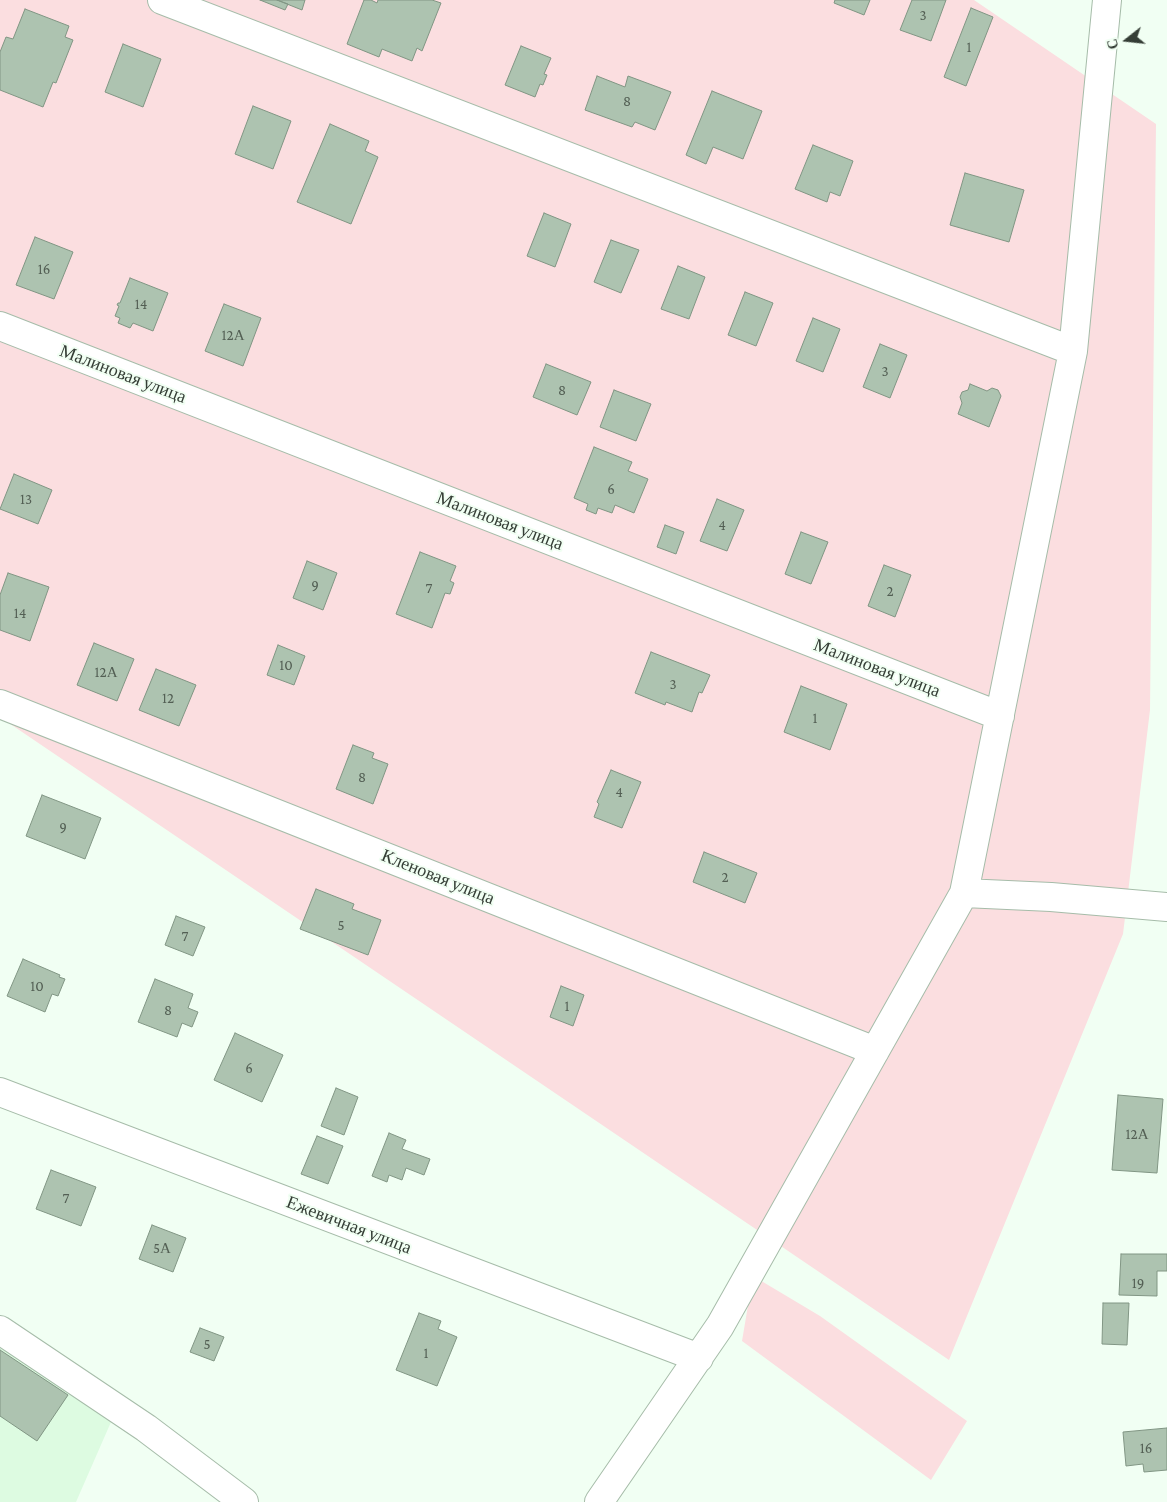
<!DOCTYPE html>
<meta charset="utf-8">
<style>
body{margin:0}
#map{position:relative;width:1167px;height:1502px;overflow:hidden;background:#f1fff3;font-family:"Crimson Pro",serif}
canvas{display:block}
.north{position:absolute;left:1102px;top:15px;width:50px;height:50px;-webkit-text-stroke:4px #f1fff3;paint-order:stroke;rotate:254deg;font-size:14px;font-weight:700;line-height:20px;text-align:center;color:#353e36}
.north::after{content:'';display:block;margin:auto;width:18px;height:22px;background:#353e36;clip-path:polygon(50% 0,100% 100%,50% 72%,0 100%)}
</style>
<div id="map">
<canvas width="1167" height="1502"></canvas>
<div class="north">С</div>
</div>
<script>
const g = document.querySelector('canvas').getContext('2d');
g.lineJoin = 'round';
function fill(path, color) {
  g.fillStyle = color;
  g.fill(path, 'evenodd');
}
function toPath(rows) {
  const path = new Path2D();
  for (const r of rows) {
    path.moveTo(r[0], r[1]);
    for (let i = 2; i < r.length; i += 2) path.lineTo(r[i], r[i + 1]);
  }
  return path;
}
function stroke(path, color, width, dash) {
  g.strokeStyle = color;
  g.lineWidth = width;
  g.lineCap = dash ? 'butt' : 'round';
  g.setLineDash(dash || []);
  g.stroke(path);
}
function label(font, color, halo, rows, align = 'center') {
  g.font = font + ' "Crimson Pro",serif';
  g.lineWidth = 4;
  g.setLineDash([]);
  g.textBaseline = 'middle';
  g.strokeStyle = halo;
  g.fillStyle = color;
  for (const [text, x, y, turn = 0] of rows) {
    g.save();
    g.translate(x, y);
    g.rotate((+turn || 0) * Math.PI / 180);
    g.textAlign = isNaN(turn) ? turn : align;
    if (halo) g.strokeText(text, 0, 0);
    g.fillText(text, 0, 0);
    g.restore();
  }
}
const built = toPath([
 [0,1346,111,1422,76,1502,0,1502]
]);
const green = toPath([
 [0,0,974,0,1156,124,1150,710,1123,934,949,1360,0,717],
 [753,1276,820,1316,967,1421,931,1480,742,1341]
]);
const building = toPath([
 [260,0,277,0,288,4,285,10,260,0],
 [277,0,305,0,302,10,277,0],
 [364,0,371,0,377,3,378,0,432,0,441,3,422,51,417,48,412,61,382,49,379,57,347,44,364,0],
 [835,0,870,0,864,15,834,3,835,0],
 [912,0,946,0,931,41,900,30,912,0],
 [971,8,993,17,966,86,944,77,971,8],
 [25,9,69,26,65,37,73,40,56,83,53,82,43,107,0,90,0,52,6,37,13,39,25,9],
 [123,44,161,59,143,107,105,92,123,44],
 [521,46,551,58,544,74,547,75,543,85,540,84,535,97,505,85,521,46],
 [597,76,625,87,628,76,671,92,655,130,635,122,632,127,585,110,597,76],
 [712,91,762,111,743,159,713,147,706,164,686,155,712,91],
 [253,106,291,121,273,169,235,154,253,106],
 [330,124,369,141,365,151,378,157,351,224,297,202,330,124],
 [813,145,853,161,840,196,830,192,827,202,795,189,813,145],
 [965,173,1024,190,1009,242,950,225,965,173],
 [544,213,571,224,555,267,527,256,544,213],
 [35,237,73,252,54,299,16,285,35,237],
 [611,240,639,250,621,293,594,282,611,240],
 [678,266,705,277,689,319,661,309,678,266],
 [130,278,168,293,153,331,133,323,130,328,118,323,120,318,115,316,119,306,117,305,118,303,120,303,130,278],
 [745,292,773,303,756,346,728,335,745,292],
 [224,304,261,318,243,366,205,351,224,304],
 [813,318,840,329,823,372,796,361,813,318],
 [880,344,907,355,890,398,863,387,880,344],
 [546,364,591,382,577,415,533,397,546,364],
 [970,384,987,391,992,388,998,390,1001,396,989,427,958,414,962,403,960,397,962,392,968,390,970,384],
 [614,390,651,404,636,441,600,427,614,390],
 [594,447,632,462,628,471,648,479,634,513,615,505,612,513,598,508,596,514,586,510,588,504,574,498,594,447],
 [14,474,52,490,38,524,0,509,14,474],
 [717,499,744,510,727,551,700,541,717,499],
 [665,525,684,532,676,554,657,547,665,525],
 [801,532,828,542,811,584,785,574,801,532],
 [420,552,456,566,450,581,454,583,450,594,445,593,432,628,396,614,420,552],
 [307,561,337,573,323,610,293,598,307,561],
 [884,565,911,575,895,617,868,606,884,565],
 [8,573,49,587,30,641,0,630,0,595,8,573],
 [94,643,134,659,117,701,77,685,94,643],
 [278,645,305,656,294,685,267,675,278,645],
 [651,652,710,675,702,693,699,692,692,712,666,702,665,705,635,693,651,652],
 [156,669,196,685,179,726,139,710,156,669],
 [801,686,847,704,830,750,784,732,801,686],
 [353,745,374,753,372,758,388,764,373,804,336,789,353,745],
 [611,770,641,782,622,828,594,817,599,804,597,802,611,770],
 [42,795,101,818,85,859,26,836,42,795],
 [704,852,757,873,745,903,693,882,704,852],
 [316,889,354,904,352,909,381,920,368,955,300,929,316,889],
 [176,916,205,927,193,956,165,945,176,916],
 [23,959,60,975,59,977,65,979,58,996,52,994,45,1012,7,996,23,959],
 [155,979,193,994,188,1008,198,1012,192,1027,182,1023,177,1037,138,1022,155,979],
 [561,986,584,995,573,1026,550,1017,561,986],
 [235,1033,283,1055,262,1102,214,1080,235,1033],
 [336,1088,358,1097,344,1135,321,1126,336,1088],
 [1118,1095,1163,1099,1157,1173,1112,1170,1118,1095],
 [389,1133,406,1140,402,1149,430,1159,424,1175,406,1168,402,1180,389,1175,387,1182,372,1176,389,1133],
 [317,1136,343,1146,328,1184,301,1174,317,1136],
 [51,1170,96,1187,81,1226,36,1209,51,1170],
 [152,1225,186,1238,173,1272,139,1259,152,1225],
 [1121,1254,1167,1254,1167,1271,1157,1271,1157,1296,1119,1295,1121,1254],
 [1103,1303,1129,1303,1127,1345,1102,1344,1103,1303],
 [419,1313,441,1321,438,1329,457,1337,437,1386,396,1370,419,1313],
 [200,1328,224,1337,214,1361,190,1352,200,1328],
 [0,1350,68,1395,37,1441,0,1416,0,1350],
 [1167,1428,1167,1470,1144,1472,1143,1464,1126,1466,1123,1432,1167,1428]
]);
const street = toPath([
 [162,0,1073,351],
 [0,326,1000,716],
 [0,704,875,1051],
 [964,893,1073,351,1107,0],
 [0,1092,699,1358],
 [0,1330,146,1428,244,1502],
 [599,1502,720,1326,964,893,1051,897,1167,907]
]);
const numberNames = [
 ["3",923,15],
 ["1",969,47],
 ["8",627,101],
 ["16",44,269],
 ["14",141,304],
 ["12А",233,335],
 ["3",885,371],
 ["8",562,390],
 ["6",611,489],
 ["13",26,499],
 ["4",722,525],
 ["9",315,585],
 ["7",429,588],
 ["2",890,591],
 ["14",20,613],
 ["10",286,665],
 ["12А",106,672],
 ["3",673,684],
 ["12",168,698],
 ["1",815,718],
 ["8",362,777],
 ["4",619,792],
 ["9",63,827],
 ["2",725,877],
 ["5",341,925],
 ["7",185,936],
 ["10",37,986],
 ["1",567,1006],
 ["8",168,1010],
 ["6",249,1068],
 ["12А",1137,1134],
 ["7",66,1198],
 ["5А",162,1248],
 ["19",1138,1283],
 ["5",207,1344],
 ["1",426,1353],
 ["16",1146,1448]
];
const streetNames = [
 ["Малиновая улица",123,374,21],
 ["Малиновая улица",500,521,21],
 ["Малиновая улица",877,668,21],
 ["Кленовая улица",438,877,22],
 ["Ежевичная улица",349,1225,21]
];
fill(built, '#ddfbe1');
fill(green, '#fbdee0');
fill(building, '#adc3b0');
stroke(building, '#819684', 1);
stroke(street, '#a6bca9', 30);
stroke(street, '#fff', 28);
label('15px', '#535f54', null, numberNames);
label('18px', '#353e36', '#f1fff3', streetNames);
</script>
